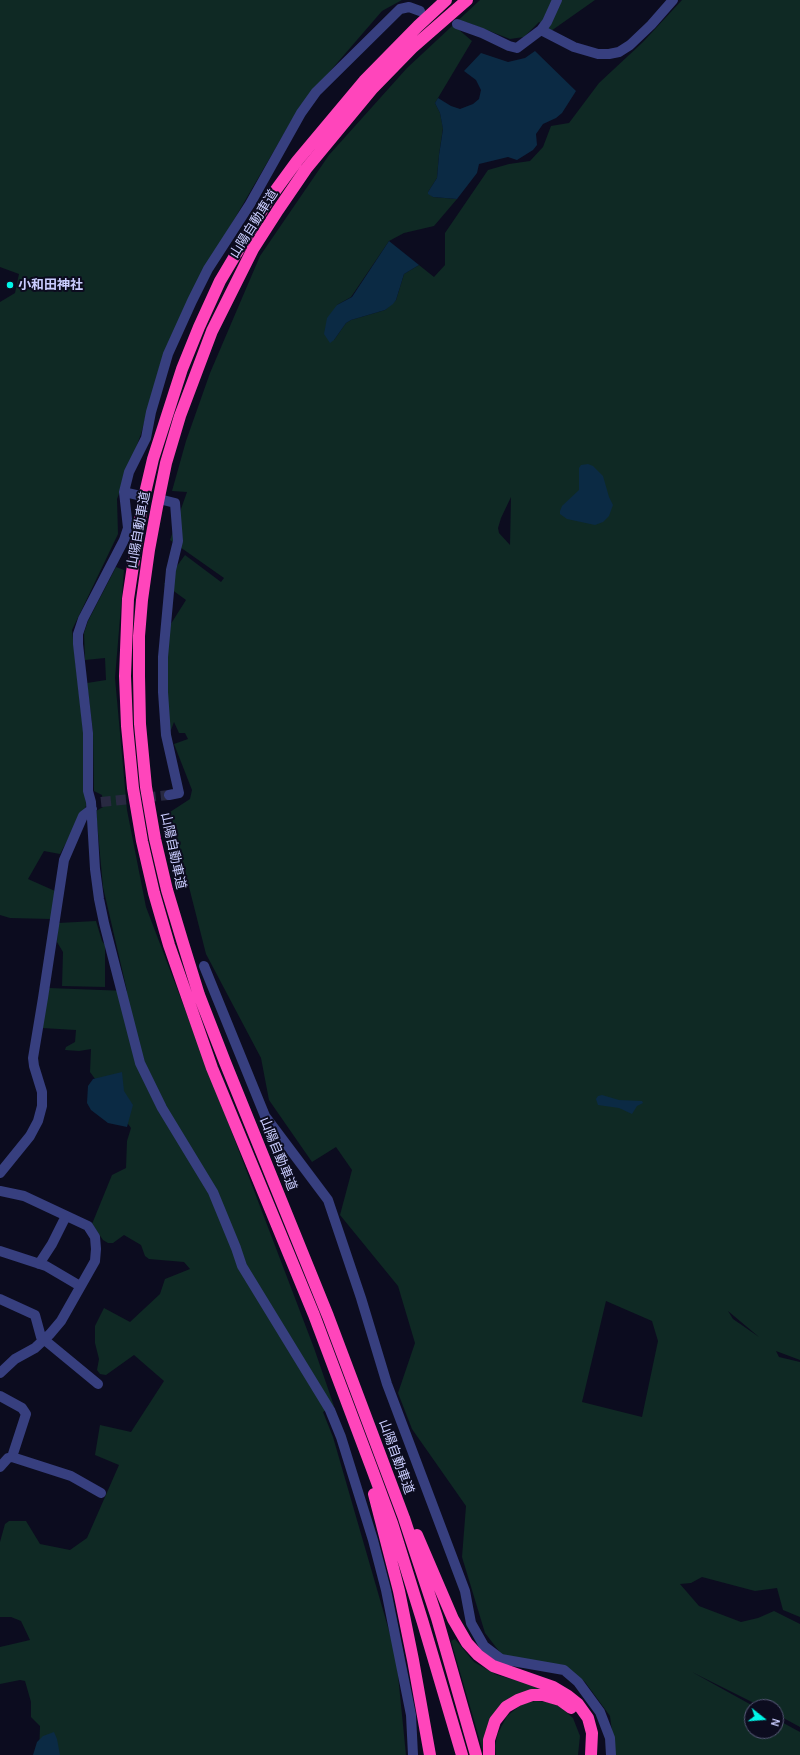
<!DOCTYPE html>
<meta charset="utf-8">
<style>
body{margin:0}
#map{position:relative;width:800px;height:1755px;overflow:hidden;background:#0c0c1f;font-family:Karla,sans-serif}
canvas{display:block}
.north{position:absolute;left:744px;top:1699px;width:40px;height:40px;box-sizing:border-box;background:#0c0c1f;border:1px solid #585979;border-radius:50%;rotate:107deg;font-size:11px;font-weight:700;line-height:16px;text-align:center;color:#cacdff}
.north::after{content:'';display:block;margin:auto;width:14px;height:18px;background:#00f5e7;clip-path:polygon(50% 0,100% 100%,50% 72%,0 100%)}
</style>
<div id="map">
<canvas width="800" height="1755"></canvas>
<div class="north">N</div>
</div>
<script>
const g = document.querySelector('canvas').getContext('2d');
g.lineJoin = 'round';
function fill(path, color) {
  g.fillStyle = color;
  g.fill(path, 'evenodd');
}
function toPath(rows) {
  const path = new Path2D();
  for (const r of rows) {
    path.moveTo(r[0], r[1]);
    for (let i = 2; i < r.length; i += 2) path.lineTo(r[i], r[i + 1]);
  }
  return path;
}
function stroke(path, color, width, dash) {
  g.strokeStyle = color;
  g.lineWidth = width;
  g.lineCap = dash ? 'butt' : 'round';
  g.setLineDash(dash || []);
  g.stroke(path);
}
function label(font, color, halo, rows, align = 'center') {
  g.font = font + ' Karla,"Noto Sans JP",sans-serif';
  g.lineWidth = 4;
  g.setLineDash([]);
  g.textBaseline = 'middle';
  g.strokeStyle = halo;
  g.fillStyle = color;
  for (const [text, x, y, turn = 0] of rows) {
    g.save();
    g.translate(x, y);
    g.rotate((+turn || 0) * Math.PI / 180);
    g.textAlign = isNaN(turn) ? turn : align;
    if (halo) g.strokeText(text, 0, 0);
    g.fillText(text, 0, 0);
    g.restore();
  }
}
const green = toPath([
 [0,0,402,0,382,11,300,106,192,292,160,365,141,434,117,499,118,534,72,630,84,738,86,806,60,854,44,851,28,879,55,891,51,919,10,918,0,915,0,302,15,293,19,274,0,267],
 [480,0,595,0,551,31,539,22,524,37,510,39,466,22,458,29,472,41,435,103,440,113,443,128,439,155,437,178,428,192,433,197,457,199,434,226,404,233,389,241,351,297,337,305,334,340,346,323,351,320,385,310,396,300,404,274,419,265,434,277,445,265,445,233,488,170,509,164,530,161,543,147,551,126,569,123,599,83,643,42,682,0,800,0,800,1360,776,1351,779,1357,800,1362,800,1617,783,1610,777,1588,755,1591,702,1577,691,1583,680,1584,699,1606,741,1622,758,1618,774,1611,800,1624,800,1727,776,1714,776,1707,762,1707,692,1672,755,1707,752,1707,752,1731,776,1731,776,1719,800,1732,800,1755,615,1755,610,1716,585,1682,570,1670,502,1655,485,1633,462,1557,466,1506,412,1429,398,1393,415,1343,398,1286,340,1215,352,1170,336,1147,312,1162,269,1100,261,1058,206,954,170,812,190,799,192,790,174,744,188,739,185,733,179,733,174,722,171,730,167,729,167,630,186,600,164,584,185,555,221,582,224,578,170,540,187,492,172,491,186,441,210,373,260,256,329,155,407,68],
 [511,497,510,545,499,533,498,528,501,518],
 [606,1301,652,1321,658,1341,642,1417,582,1402],
 [728,1311,759,1337,733,1319],
 [116,567,124,570,115,678,127,810,146,907,314,1348,334,1406,323,1412,333,1437,396,1655,406,1755,39,1755,40,1726,31,1717,31,1702,25,1681,20,1680,0,1684,0,1647,30,1640,21,1621,11,1617,0,1617,0,1542,5,1524,9,1521,26,1521,40,1544,70,1550,87,1538,119,1465,95,1455,100,1425,131,1432,164,1381,134,1355,106,1375,100,1374,97,1370,99,1359,95,1343,95,1326,104,1308,130,1322,160,1294,165,1279,190,1269,184,1262,149,1259,145,1256,141,1245,124,1235,113,1243,108,1243,103,1240,92,1224,112,1175,126,1168,127,1141,131,1128,90,1072,91,1049,79,1051,65,1050,66,1047,75,1042,76,1030,42,1028,49,988,127,991,103,887,96,811,103,807,102,795,94,791,93,732,87,683,106,680,105,658,85,660,84,633,88,621],
 [96,921,102,941,105,945,105,987,62,986,63,952,57,942,58,923],
 [455,1639,474,1662,497,1675,551,1690,514,1696,484,1755,451,1641],
 [535,1701,547,1702,559,1706,573,1718,580,1736,578,1755,496,1755,495,1746,498,1733,507,1716,522,1704]
]);
const water = toPath([
 [535,51,576,91,562,113,556,118,543,124,536,134,537,145,533,150,517,160,508,157,479,164,477,173,457,199,433,197,428,194,428,192,437,178,439,155,443,129,440,113,435,103,438,98,451,106,460,109,473,104,479,99,481,90,476,80,464,71,481,53,508,62,525,58],
 [389,241,419,265,404,274,396,300,393,304,385,310,351,320,346,323,334,340,330,343,324,334,327,318,337,305,352,297],
 [588,464,593,466,603,476,609,497,613,505,609,516,603,522,595,525,567,519,560,514,560,511,562,506,579,490,579,468,581,465],
 [122,1072,124,1091,133,1105,127,1127,108,1123,91,1110,87,1103,88,1086,93,1079],
 [602,1095,619,1100,642,1101,643,1103,637,1106,632,1114,619,1108,598,1105,596,1099,598,1096],
 [54,1732,57,1739,60,1755,33,1755,37,1742,43,1736]
]);
const minorTunnel = toPath([
 [101,802,169,795]
]);
const minor = toPath([
 [457,24,482,33,509,46,517,48,541,30,547,22,557,0],
 [541,30,574,47,598,54,609,54,619,52,630,45,651,25,673,0],
 [124,492,137,495],
 [163,500,175,503,178,541,171,570,163,657,163,692,166,735,179,793,169,795],
 [204,966,265,1116,328,1200,361,1298,387,1384,465,1591,471,1623,484,1646,501,1659,564,1670,578,1682,600,1712,610,1738,611,1755],
 [0,1173,30,1136,38,1121,42,1106,42,1092,34,1066,33,1058,43,998,64,860,83,816,92,809],
 [0,1191,24,1196,88,1226,95,1237,96,1249,95,1261,61,1321,50,1334,35,1348,15,1359,0,1373],
 [0,1251,46,1266,80,1286],
 [39,1264,52,1244,66,1216],
 [0,1299,35,1315,41,1337,98,1384],
 [0,1396,22,1408,26,1414,12,1457],
 [0,1467,8,1458,12,1457,71,1476,101,1493],
 [413,1755,411,1715,386,1590,373,1540,341,1437,330,1410,242,1266,236,1248,213,1192,162,1108,140,1063,104,923,99,899,95,869,91,802,88,791,88,733,78,644,78,634,83,619,124,540,128,528,124,492,129,472,146,438,151,412,168,354,192,301,208,269,250,204,301,113,316,92,400,9,409,7,420,11]
]);
const highway = toPath([
 [446,0,418,26,364,81,297,161,267,202,220,281,199,327,182,369,153,459,142,506,128,599,125,676,127,726,133,788,142,841,154,893,169,945,212,1068,314,1315,372,1469,392,1523,423,1623,462,1755],
 [467,0,412,48,373,88,306,169,278,210,253,249,212,331,180,416,166,463,157,507,149,550,142,600,139,636,139,676,140,724,146,787,155,839,167,890,182,940,199,995,225,1062,328,1316,404,1518,437,1618,476,1755],
 [374,1494,399,1591,413,1660,430,1755],
 [417,1535,453,1619,467,1643,478,1655,493,1666,553,1687,568,1696,578,1704,588,1718,592,1733,591,1755],
 [489,1755,489,1740,495,1721,506,1707,518,1700,532,1695,543,1695,560,1700,571,1708]
]);
const markers = [
 [10,285,4,"#00f5e7"]
];
const streetNames = [
 ["山陽自動車道",254,224,-58],
 ["山陽自動車道",139,530,-80],
 ["山陽自動車道",173,851,78],
 ["山陽自動車道",278,1154,68],
 ["山陽自動車道",396,1457,70]
];
const poiNames = [
 ["小和田神社",18,285]
];
fill(green, '#0f2924');
fill(water, '#0b2a44');
stroke(minorTunnel, '#282941', 10, [10, 5]);
stroke(minor, '#373f7f', 10);
stroke(highway, '#ff45bb', 12);
for (const [x, y, r, color] of markers) {
  const dot = new Path2D();
  dot.arc(x, y, r, 0, 2 * Math.PI);
  g.fillStyle = color;
  g.fill(dot);
  stroke(dot, '#0c0c1f', 1.5);
}
label('13px', '#cacdff', '#0c0c1f', streetNames);
label('bold 13px', '#cacdff', '#0c0c1f', poiNames, 'left');
</script>
